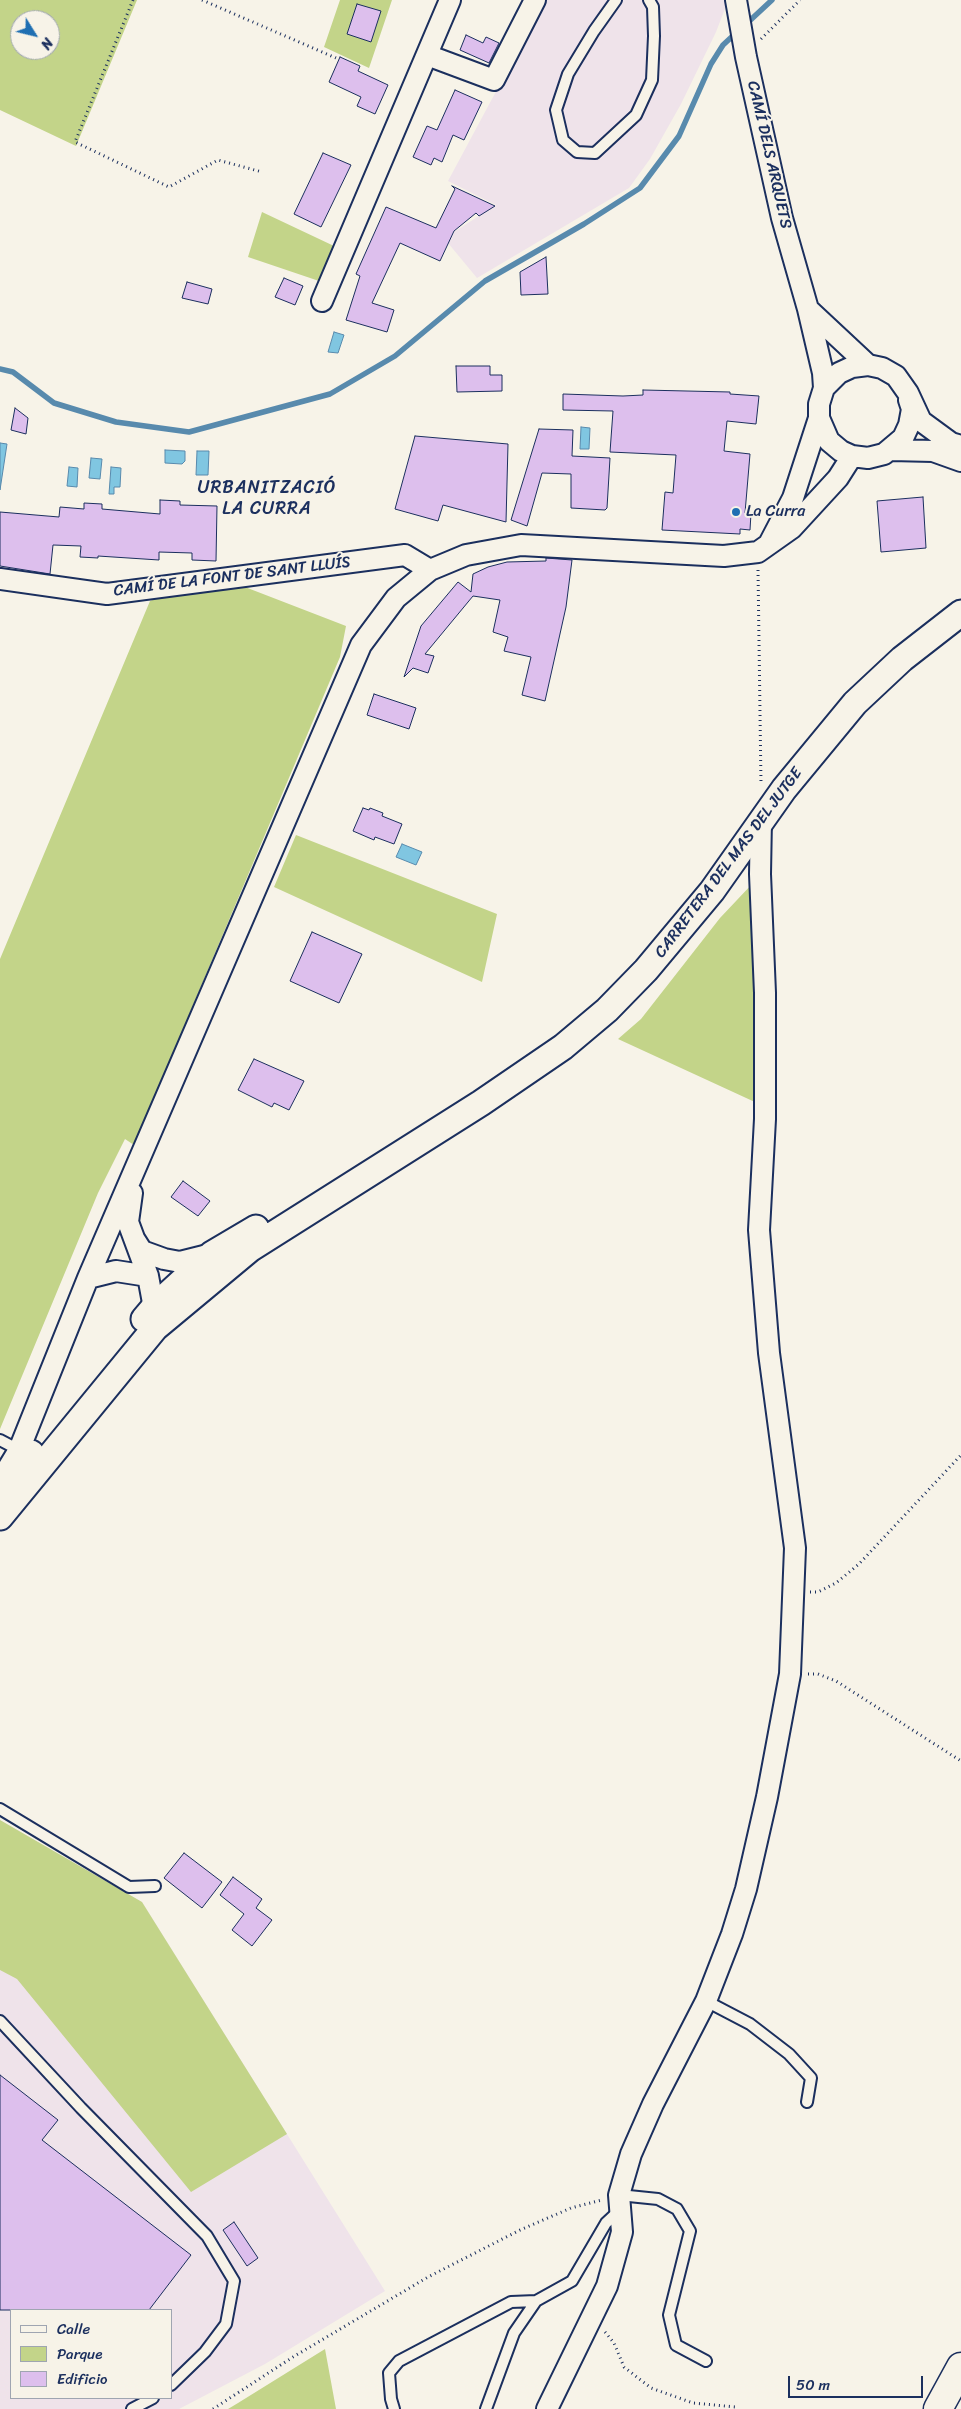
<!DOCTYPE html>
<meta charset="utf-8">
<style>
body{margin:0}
#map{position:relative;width:961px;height:2409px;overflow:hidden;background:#f7f3e8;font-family:Sriracha,sans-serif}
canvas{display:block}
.legend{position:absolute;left:10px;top:2309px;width:162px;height:90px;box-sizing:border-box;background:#f7f3e8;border:1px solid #9fa5b1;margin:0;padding:6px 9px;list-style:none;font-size:15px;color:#1b2f5e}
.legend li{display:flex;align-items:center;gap:10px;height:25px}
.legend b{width:25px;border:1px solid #9fa5b1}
.north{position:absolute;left:10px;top:10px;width:50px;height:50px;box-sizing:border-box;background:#f7f3e8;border:1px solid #9fa5b1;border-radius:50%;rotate:126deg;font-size:14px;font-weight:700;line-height:20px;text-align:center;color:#1b2f5e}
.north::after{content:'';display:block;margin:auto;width:18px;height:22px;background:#1f6fb2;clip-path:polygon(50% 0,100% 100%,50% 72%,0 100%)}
.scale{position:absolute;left:788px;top:2376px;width:135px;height:22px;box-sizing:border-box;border:2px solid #1b2f5e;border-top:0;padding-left:6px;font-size:15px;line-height:18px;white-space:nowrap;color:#1b2f5e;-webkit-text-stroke:4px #f7f3e8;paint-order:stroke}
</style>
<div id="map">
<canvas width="961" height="2409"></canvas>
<ul class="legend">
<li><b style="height:6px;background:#f7f3e8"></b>Calle</li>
<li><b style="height:14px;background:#c3d489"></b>Parque</li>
<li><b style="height:14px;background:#ddbfed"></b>Edificio</li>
</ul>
<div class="north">N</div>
<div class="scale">50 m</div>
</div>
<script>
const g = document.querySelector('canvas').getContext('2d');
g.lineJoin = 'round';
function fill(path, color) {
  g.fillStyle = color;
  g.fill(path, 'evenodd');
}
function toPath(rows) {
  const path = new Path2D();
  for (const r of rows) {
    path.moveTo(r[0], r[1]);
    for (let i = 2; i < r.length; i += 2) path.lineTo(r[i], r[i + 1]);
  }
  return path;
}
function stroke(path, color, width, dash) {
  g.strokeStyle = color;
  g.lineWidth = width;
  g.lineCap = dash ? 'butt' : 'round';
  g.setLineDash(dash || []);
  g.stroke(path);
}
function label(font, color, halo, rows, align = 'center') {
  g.font = font + ' Sriracha,sans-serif';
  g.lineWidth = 4;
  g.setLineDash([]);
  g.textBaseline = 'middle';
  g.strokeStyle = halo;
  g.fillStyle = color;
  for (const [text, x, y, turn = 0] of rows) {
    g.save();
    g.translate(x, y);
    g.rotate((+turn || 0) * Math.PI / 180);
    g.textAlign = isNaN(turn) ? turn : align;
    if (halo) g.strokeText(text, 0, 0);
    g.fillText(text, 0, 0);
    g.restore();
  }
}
const built = toPath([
 [545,0,725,0,726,6,716,32,681,104,650,159,629,188,477,278,448,243,454,232,496,205,448,181],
 [0,1820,142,1902,385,2291,265,2364,179,2409,0,2409],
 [11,2310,171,2310,171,2398,11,2398]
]);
const green = toPath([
 [0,0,137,0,76,146,0,110],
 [20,20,50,20,50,50,20,50],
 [340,0,392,0,369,68,324,47],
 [262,212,334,246,319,281,248,257],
 [232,582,346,626,340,657,134,1145,125,1139,98,1193,0,1429,0,959,150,601,180,589],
 [296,835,497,914,482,982,274,887],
 [753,883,755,974,757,1103,618,1039,641,1019,720,918],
 [0,1820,142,1902,287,2134,191,2192,17,1979,0,1970],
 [325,2349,336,2409,228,2409,238,2403]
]);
const water = toPath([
 [334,332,344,335,338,353,328,352,334,332],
 [581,427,590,428,589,449,580,449,581,427],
 [0,443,7,444,0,490,0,443],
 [165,450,185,451,185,461,182,464,165,463,165,450],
 [197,451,209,451,208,475,196,475,197,451],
 [91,458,102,459,100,479,89,478,91,458],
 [69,467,78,468,77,487,67,486,69,467],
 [111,467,121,468,120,487,114,487,114,494,109,494,111,467],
 [402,844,422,852,416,865,396,857,402,844]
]);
const stream = toPath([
 [744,26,772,0],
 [0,369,13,372,54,403,116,422,189,432,330,394,395,356,485,281,584,224,640,188,679,136,711,64,723,45,737,32]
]);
const building = toPath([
 [357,4,381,11,371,42,347,34,357,4],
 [466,35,483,43,486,37,499,43,489,63,460,50,466,35],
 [340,57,360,66,358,71,388,85,375,114,357,106,361,97,329,82,340,57],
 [455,90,482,102,464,140,453,135,442,162,434,158,431,165,413,157,427,126,437,130,455,90],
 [323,153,351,165,321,227,294,214,323,153],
 [452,186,495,206,479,216,476,213,454,231,440,261,400,243,372,303,394,310,387,332,346,320,360,276,356,274,386,207,436,228,455,189,452,186],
 [546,257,548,294,521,295,520,272,546,257],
 [284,278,303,286,295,305,275,297,284,278],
 [187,282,212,289,208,304,182,298,187,282],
 [456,366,490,366,490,375,502,375,502,391,457,392,456,366],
 [643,390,730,392,730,394,759,396,756,424,727,421,724,451,750,454,745,513,751,513,750,530,740,529,740,534,662,530,665,492,673,493,676,455,610,452,613,411,563,410,563,394,623,396,643,395,643,390],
 [15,408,28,418,26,434,11,430,15,408],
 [539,429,573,430,572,456,610,458,607,508,605,510,571,508,571,474,542,473,527,526,511,520,539,429],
 [415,436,508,444,506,522,443,505,438,521,395,509,415,436],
 [923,497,926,548,881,552,877,501,923,497],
 [160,500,180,501,180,505,217,506,216,561,192,560,192,553,159,552,159,560,98,556,98,558,80,557,81,546,53,545,50,574,0,566,0,512,59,517,60,507,84,509,84,503,102,504,102,509,160,514,160,500],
 [546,558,572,560,566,607,545,701,522,695,531,657,504,651,508,637,493,632,500,600,473,596,425,654,434,656,428,673,413,668,404,677,421,626,458,582,471,592,473,574,488,567,507,562,546,561,546,558],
 [374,694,416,708,409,729,367,715,374,694],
 [363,808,369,810,370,808,383,813,382,816,402,824,394,844,375,837,374,840,353,831,363,808],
 [312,932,362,954,339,1003,290,981,312,932],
 [254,1059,304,1081,289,1110,274,1103,272,1107,238,1090,254,1059],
 [183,1181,210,1201,198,1216,171,1197,183,1181],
 [184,1853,222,1882,202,1908,164,1878,184,1853],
 [233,1877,262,1899,256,1908,272,1920,252,1946,232,1930,244,1914,220,1895,233,1877],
 [0,2075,58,2120,42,2140,191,2255,149,2310,0,2310,0,2075],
 [234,2222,258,2258,247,2266,223,2230,234,2222]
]);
const path = toPath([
 [133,0,75,142,169,187,218,160,262,172],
 [202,0,336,58],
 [761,39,800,0],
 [758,570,761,784],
 [810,1592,818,1592,836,1583,859,1564,961,1455],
 [808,1674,818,1674,836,1681,961,1761],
 [605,2332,614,2343,624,2367,651,2388,693,2403,736,2407],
 [213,2409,293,2357,428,2277,520,2230,571,2208,602,2200]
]);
const service = toPath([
 [616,0,594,31,568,74,556,110,563,140,577,152,595,153,636,115,652,80,654,36,653,7,649,0],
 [0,1440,19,1450],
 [0,1809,129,1887,155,1886],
 [706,2001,750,2024,789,2054,811,2078,807,2102],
 [0,2021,81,2108,207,2236,234,2281,226,2324,205,2352,171,2385],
 [619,2195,658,2199,677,2209,690,2231,669,2315,676,2345,706,2361],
 [132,2409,153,2398],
 [394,2409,391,2399,389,2373,399,2361,511,2302,536,2301],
 [486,2409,514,2333,536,2301,572,2281,606,2223,620,2210]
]);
const minor = toPath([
 [736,0,746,57,782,218,808,309,823,373,824,388],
 [427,55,494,80,535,0],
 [322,301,450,0],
 [808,309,868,365],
 [819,418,829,441,841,451,852,456,868,458,884,454,903,438,909,425,912,409,909,400],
 [891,450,933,451,961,461],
 [770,542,793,498,819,418,819,404,824,388,839,373,852,367,868,365,882,368,896,376,908,393,921,421,951,443,961,446],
 [0,579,107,594,405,555,430,570],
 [132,1193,128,1222,148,1276,156,1319],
 [135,1240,142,1251,164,1259,180,1262,212,1254],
 [88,1278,116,1271,148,1276],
 [8,1468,19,1450,88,1278,361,645,396,598,430,570,466,555,521,545,724,556,758,552,792,528,838,478,852,456],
 [547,2409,607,2286,622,2232,619,2195,631,2154,653,2104,706,2001,732,1934,746,1889,767,1797,790,1674,795,1548,769,1353,759,1230,765,1119,765,993,760,874,761,819]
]);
const tertiary = toPath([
 [144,1319,155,1306,212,1254,256,1228],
 [0,1489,31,1453],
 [0,1517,155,1328,250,1249,481,1103,563,1047,607,1010,646,970,712,891,784,789,855,703,902,659,961,613]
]);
const motorway = toPath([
 [938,2409,961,2367]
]);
const markers = [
 [736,512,5,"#1f6fb2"]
];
const streetNames = [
 ["CAMÍ DELS ARQUETS",769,155,77],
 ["CAMÍ DE LA FONT DE SANT LLUÍS",232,577,-7],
 ["CARRETERA DEL MAS DEL JUTGE",729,863,-53]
];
const poiNames = [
 ["La Curra",746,512]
];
const neighbourhoodNames = [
 ["URBANITZACIÓ",267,488],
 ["LA CURRA",267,509]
];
fill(built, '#efe3ea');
fill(green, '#c3d489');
fill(water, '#80c6e1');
stroke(water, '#588aad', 1);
stroke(stream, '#588aad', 5.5);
fill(building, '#ddbfed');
stroke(building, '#1b2f5e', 1);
stroke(service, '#1b2f5e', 14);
stroke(minor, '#1b2f5e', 24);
stroke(tertiary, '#1b2f5e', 29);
stroke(motorway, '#1b2f5e', 31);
stroke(path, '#1b2f5e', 3, [1, 4]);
stroke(service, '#f7f3e8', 10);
stroke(minor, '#f7f3e8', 20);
stroke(tertiary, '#f7f3e8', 25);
stroke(motorway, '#f7f3e8', 28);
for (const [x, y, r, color] of markers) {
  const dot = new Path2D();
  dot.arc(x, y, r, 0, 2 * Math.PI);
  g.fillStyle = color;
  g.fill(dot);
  stroke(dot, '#f7f3e8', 2);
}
label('16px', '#1b2f5e', '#f7f3e8', streetNames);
label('16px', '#1b2f5e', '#f7f3e8', poiNames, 'left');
g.letterSpacing = '1px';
label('18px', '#1b2f5e', '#f7f3e8', neighbourhoodNames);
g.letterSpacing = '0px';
</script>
